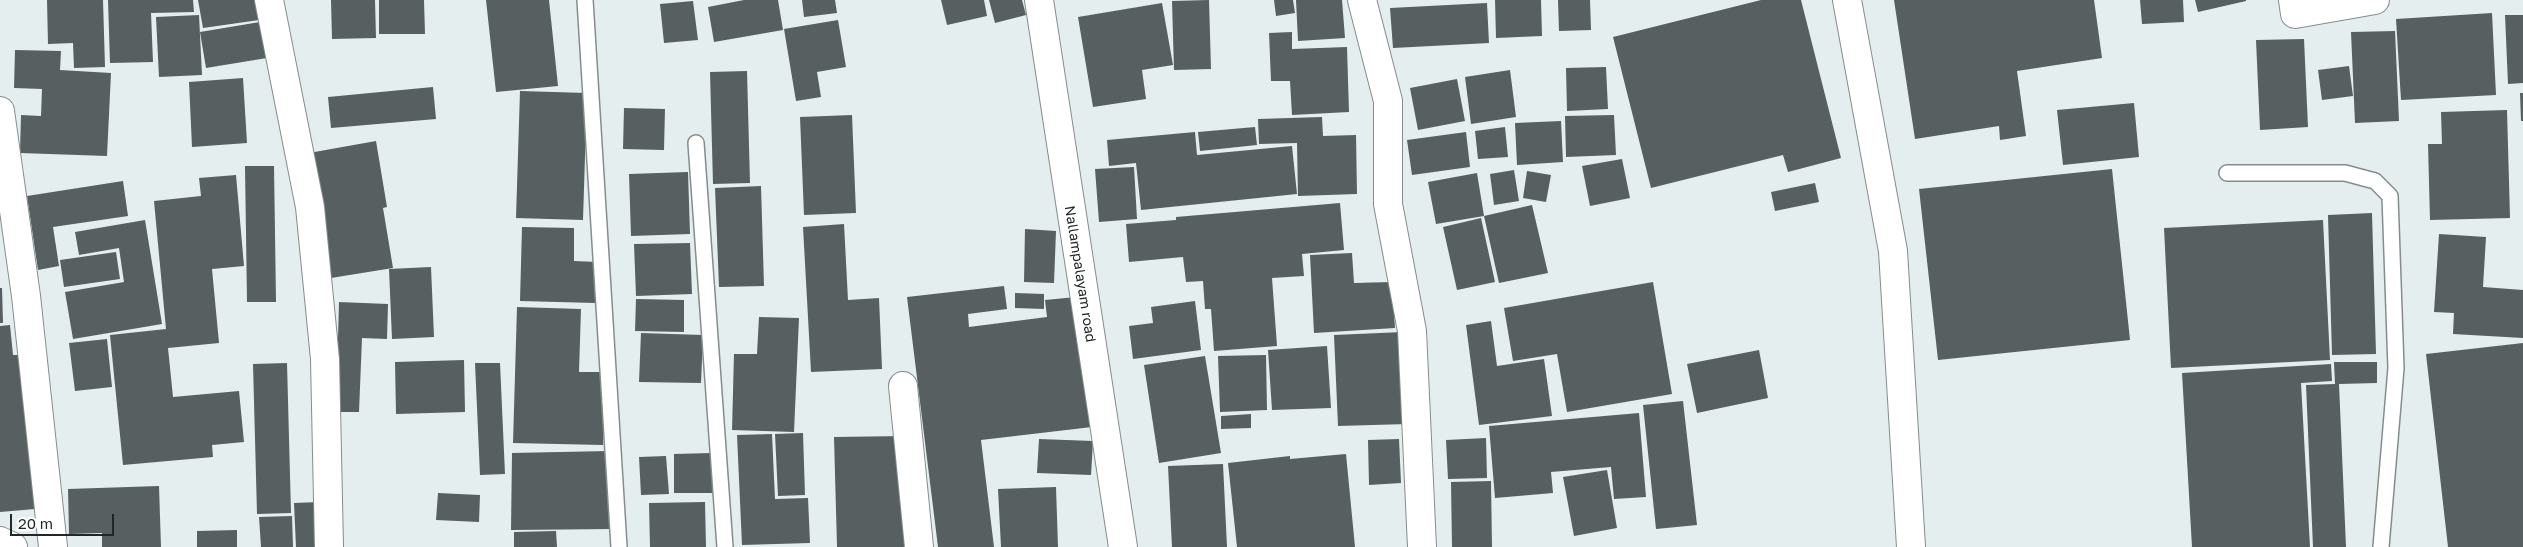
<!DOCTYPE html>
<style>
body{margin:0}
#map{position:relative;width:2523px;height:547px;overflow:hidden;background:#e4eeef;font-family:"Golos Text",sans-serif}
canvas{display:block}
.scale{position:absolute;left:10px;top:514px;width:104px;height:22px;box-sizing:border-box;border:2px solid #222626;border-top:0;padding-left:6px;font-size:15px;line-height:18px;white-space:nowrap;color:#222626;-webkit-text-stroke:4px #fff;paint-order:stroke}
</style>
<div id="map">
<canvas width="2523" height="547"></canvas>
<div class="scale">20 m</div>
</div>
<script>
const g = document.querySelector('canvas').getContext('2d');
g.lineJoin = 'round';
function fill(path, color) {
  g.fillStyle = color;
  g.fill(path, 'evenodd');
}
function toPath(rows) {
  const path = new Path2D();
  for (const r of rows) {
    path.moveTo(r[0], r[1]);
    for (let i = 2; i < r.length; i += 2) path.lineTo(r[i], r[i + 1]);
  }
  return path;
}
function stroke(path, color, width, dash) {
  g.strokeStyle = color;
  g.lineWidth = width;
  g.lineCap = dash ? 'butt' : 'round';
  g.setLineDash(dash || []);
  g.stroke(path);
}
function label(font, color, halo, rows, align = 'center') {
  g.font = font + ' "Golos Text",sans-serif';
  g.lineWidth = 5;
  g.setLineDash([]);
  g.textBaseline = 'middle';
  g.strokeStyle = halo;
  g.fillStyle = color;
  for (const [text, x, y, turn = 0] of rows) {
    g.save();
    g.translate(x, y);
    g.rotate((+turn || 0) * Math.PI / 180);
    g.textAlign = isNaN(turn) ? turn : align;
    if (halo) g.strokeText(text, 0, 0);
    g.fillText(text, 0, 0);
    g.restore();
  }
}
const building = toPath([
 [47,0,103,0,105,67,74,68,73,43,48,44],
 [108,0,193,0,194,12,151,13,153,62,110,63],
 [198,0,256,0,259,20,203,28],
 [331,0,375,0,376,38,332,39],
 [379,0,424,0,425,34,379,34],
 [486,0,549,0,558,86,496,92],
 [744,0,778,0,783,30,714,42,708,7],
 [802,0,835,0,837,13,804,17],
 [941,0,984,0,987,16,947,25],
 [989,0,1022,0,1026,15,995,23],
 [1209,0,1211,69,1174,70,1172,1],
 [1274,0,1293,0,1295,13,1276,16],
 [1296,0,1342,0,1345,38,1298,41],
 [1495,0,1541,0,1542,36,1496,38],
 [1558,0,1590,0,1591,30,1559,31],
 [1761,0,1801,0,1841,158,1788,172,1783,155,1651,188,1613,37],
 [1894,0,2094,0,2102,58,2017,71,2026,136,2000,140,1999,126,1915,139],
 [2140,0,2183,0,2184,22,2142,24],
 [2195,0,2246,0,2246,1,2198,12],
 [693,1,698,40,664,43,660,4],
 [1162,3,1173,65,1142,70,1146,99,1093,107,1078,17],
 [1487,3,1489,43,1393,48,1390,8],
 [2492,13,2496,95,2401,100,2396,19],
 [199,15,202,75,159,77,156,17],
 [2505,15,2523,15,2523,83,2508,84],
 [838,20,846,67,817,72,821,97,796,101,784,29],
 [266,21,273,57,206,68,200,32],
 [2395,31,2399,121,2355,123,2351,32],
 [1292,32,1292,49,1347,47,1349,112,1292,115,1290,81,1271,81,1269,33],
 [2304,39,2308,127,2260,130,2256,40],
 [15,50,61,51,60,70,111,73,107,156,20,153,21,115,41,116,42,89,14,88],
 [2349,66,2353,96,2322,100,2318,70],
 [1606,67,1608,109,1567,111,1566,68],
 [1510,70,1516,117,1471,124,1465,77],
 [747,71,750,183,713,184,710,72],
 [243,78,247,143,192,147,189,82],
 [1457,79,1465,121,1418,130,1410,88],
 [433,87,436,119,331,128,328,97],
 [520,91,587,93,583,220,516,218],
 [2520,93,2523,93,2523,121,2521,121],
 [2134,103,2139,157,2063,165,2057,110],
 [624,108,665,109,664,150,623,149],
 [2507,110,2510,218,2430,220,2428,144,2442,144,2441,112],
 [852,115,856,213,804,215,800,117],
 [1614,115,1616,155,1566,157,1565,116],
 [1322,117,1323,136,1356,135,1357,194,1298,196,1297,143,1259,144,1258,119],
 [1561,121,1563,162,1517,165,1515,123],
 [1255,127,1257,145,1200,151,1198,132],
 [1505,127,1508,157,1478,159,1475,131],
 [1195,132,1197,155,1292,146,1297,194,1141,210,1136,163,1109,166,1107,140],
 [1466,132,1470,167,1412,175,1407,140],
 [376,141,387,207,383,208,393,268,331,278,309,153],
 [1622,159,1630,198,1590,206,1582,166],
 [245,166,274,166,276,302,247,302],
 [1134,167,1137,219,1099,222,1095,169],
 [2112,169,2130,340,1938,360,1919,189],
 [1514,170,1519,201,1494,205,1490,174],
 [1527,171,1551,175,1546,202,1523,198],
 [688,172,690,234,631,236,629,174],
 [1477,173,1484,216,1436,224,1428,182],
 [236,175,244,266,212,269,219,343,168,348,173,397,239,391,244,442,212,445,213,457,123,465,110,335,166,329,154,201,201,196,199,178],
 [123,181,128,216,53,227,59,266,38,270,27,196],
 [1815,183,1819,202,1775,211,1771,192],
 [761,186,764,286,719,287,715,188],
 [1340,203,1344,250,1302,254,1304,276,1272,278,1277,346,1214,351,1211,309,1205,309,1203,281,1186,282,1183,257,1129,262,1126,224,1176,220,1176,217],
 [1532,205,1548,273,1499,283,1484,216],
 [2372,213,2376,354,2332,355,2328,215],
 [1481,218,1495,282,1457,290,1443,227],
 [145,220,162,324,73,339,65,292,124,282,119,248,79,255,75,232],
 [2323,220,2330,360,2171,368,2164,228],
 [844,224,848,300,879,298,882,369,811,372,803,227],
 [522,227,574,228,574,261,597,262,595,303,520,301],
 [1025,229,1056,231,1054,283,1024,282],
 [2439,234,2486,237,2483,287,2523,290,2523,338,2453,334,2454,313,2434,312],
 [690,243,692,294,636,296,634,244],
 [116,252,120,279,64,287,60,260],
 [1352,253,1354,283,1392,282,1395,328,1314,333,1310,255],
 [431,267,434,337,392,339,389,269],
 [1653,282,1672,394,1567,412,1557,354,1513,361,1504,308],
 [1004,286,1007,309,968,314,969,327,1047,317,1045,300,1076,297,1092,427,981,440,994,547,938,547,907,297],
 [0,288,2,288,3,323,0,323],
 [1015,293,1044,294,1044,309,1015,308],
 [636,299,684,300,684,332,635,331],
 [1195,301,1201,350,1133,359,1129,326,1153,323,1151,307],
 [339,302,388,304,387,339,362,338,359,412,336,412],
 [517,307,581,309,579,372,604,372,603,445,513,443],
 [759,317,799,318,794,432,732,430,734,354,757,354],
 [1491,321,1497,366,1544,359,1552,416,1479,425,1466,325],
 [10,325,13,355,22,355,35,509,0,512,0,326],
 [1403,332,1407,424,1338,426,1334,335],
 [641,333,703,335,701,383,639,382],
 [107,339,112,387,75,391,69,343],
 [2523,343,2523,547,2448,547,2426,354],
 [1327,346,1331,408,1272,410,1268,350],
 [1759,350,1768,398,1697,413,1687,364],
 [1266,355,1267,410,1220,412,1218,356],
 [1205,356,1221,453,1159,463,1144,365],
 [464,360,465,412,396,414,395,362],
 [2334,362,2377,362,2377,383,2339,384,2346,547,2313,547,2306,385,2335,384],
 [287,363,291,513,257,514,253,364],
 [475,363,500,363,505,474,480,475],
 [2331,364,2332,381,2301,383,2310,547,2192,547,2182,373],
 [1683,401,1697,525,1656,529,1643,405],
 [1639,413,1646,497,1614,499,1611,467,1551,472,1553,493,1495,498,1489,426],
 [1251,414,1251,428,1221,429,1221,416],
 [803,433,805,495,778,496,775,434],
 [772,434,775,499,808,498,810,543,742,545,737,435],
 [905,436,908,547,837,547,834,437],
 [1486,438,1487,478,1448,479,1446,440],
 [1039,439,1093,441,1091,475,1037,473],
 [1399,439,1401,483,1369,485,1368,440],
 [608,451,612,529,511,530,512,453],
 [712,453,712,493,674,493,674,454],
 [1346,454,1355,547,1237,547,1228,463,1290,456,1290,459],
 [666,456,669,494,641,495,639,457],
 [1223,464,1227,547,1172,547,1168,466],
 [1607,470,1617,528,1574,536,1563,477],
 [1491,481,1492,547,1452,547,1451,482],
 [159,486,161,547,102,547,102,533,69,534,68,489],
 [1056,487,1058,547,1001,547,998,489],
 [438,493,480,495,479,522,436,520],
 [320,502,322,547,296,547,294,503],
 [705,502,706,547,650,547,649,503],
 [292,516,293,547,261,547,259,517],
 [237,530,237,547,197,547,197,531],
 [556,531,557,547,514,547,514,532]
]);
const service = toPath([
 [585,0,619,547],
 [696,143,725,547],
 [2227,173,2345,173,2375,181,2390,196,2396,368,2381,547]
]);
const minor = toPath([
 [269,0,310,207,325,359,329,547],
 [1362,0,1388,101,1388,204,1412,331,1422,547],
 [1847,0,1893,251,1911,547],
 [2293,0,2295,14,2375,0],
 [0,111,26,296,53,547],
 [903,386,919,547]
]);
const tertiary = toPath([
 [1039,0,1123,547]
]);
const secondary = toPath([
 [0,541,13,547]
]);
const streetNames = [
 ["Nallampalayam road",1080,274,81]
];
fill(building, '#575f60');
stroke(service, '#848d8e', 18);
stroke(minor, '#848d8e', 30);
stroke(tertiary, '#848d8e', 30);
stroke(secondary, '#848d8e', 30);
stroke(service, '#fff', 15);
stroke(minor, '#fff', 28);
stroke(tertiary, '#fff', 28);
stroke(secondary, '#fff', 28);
label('14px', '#222626', '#fff', streetNames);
</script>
